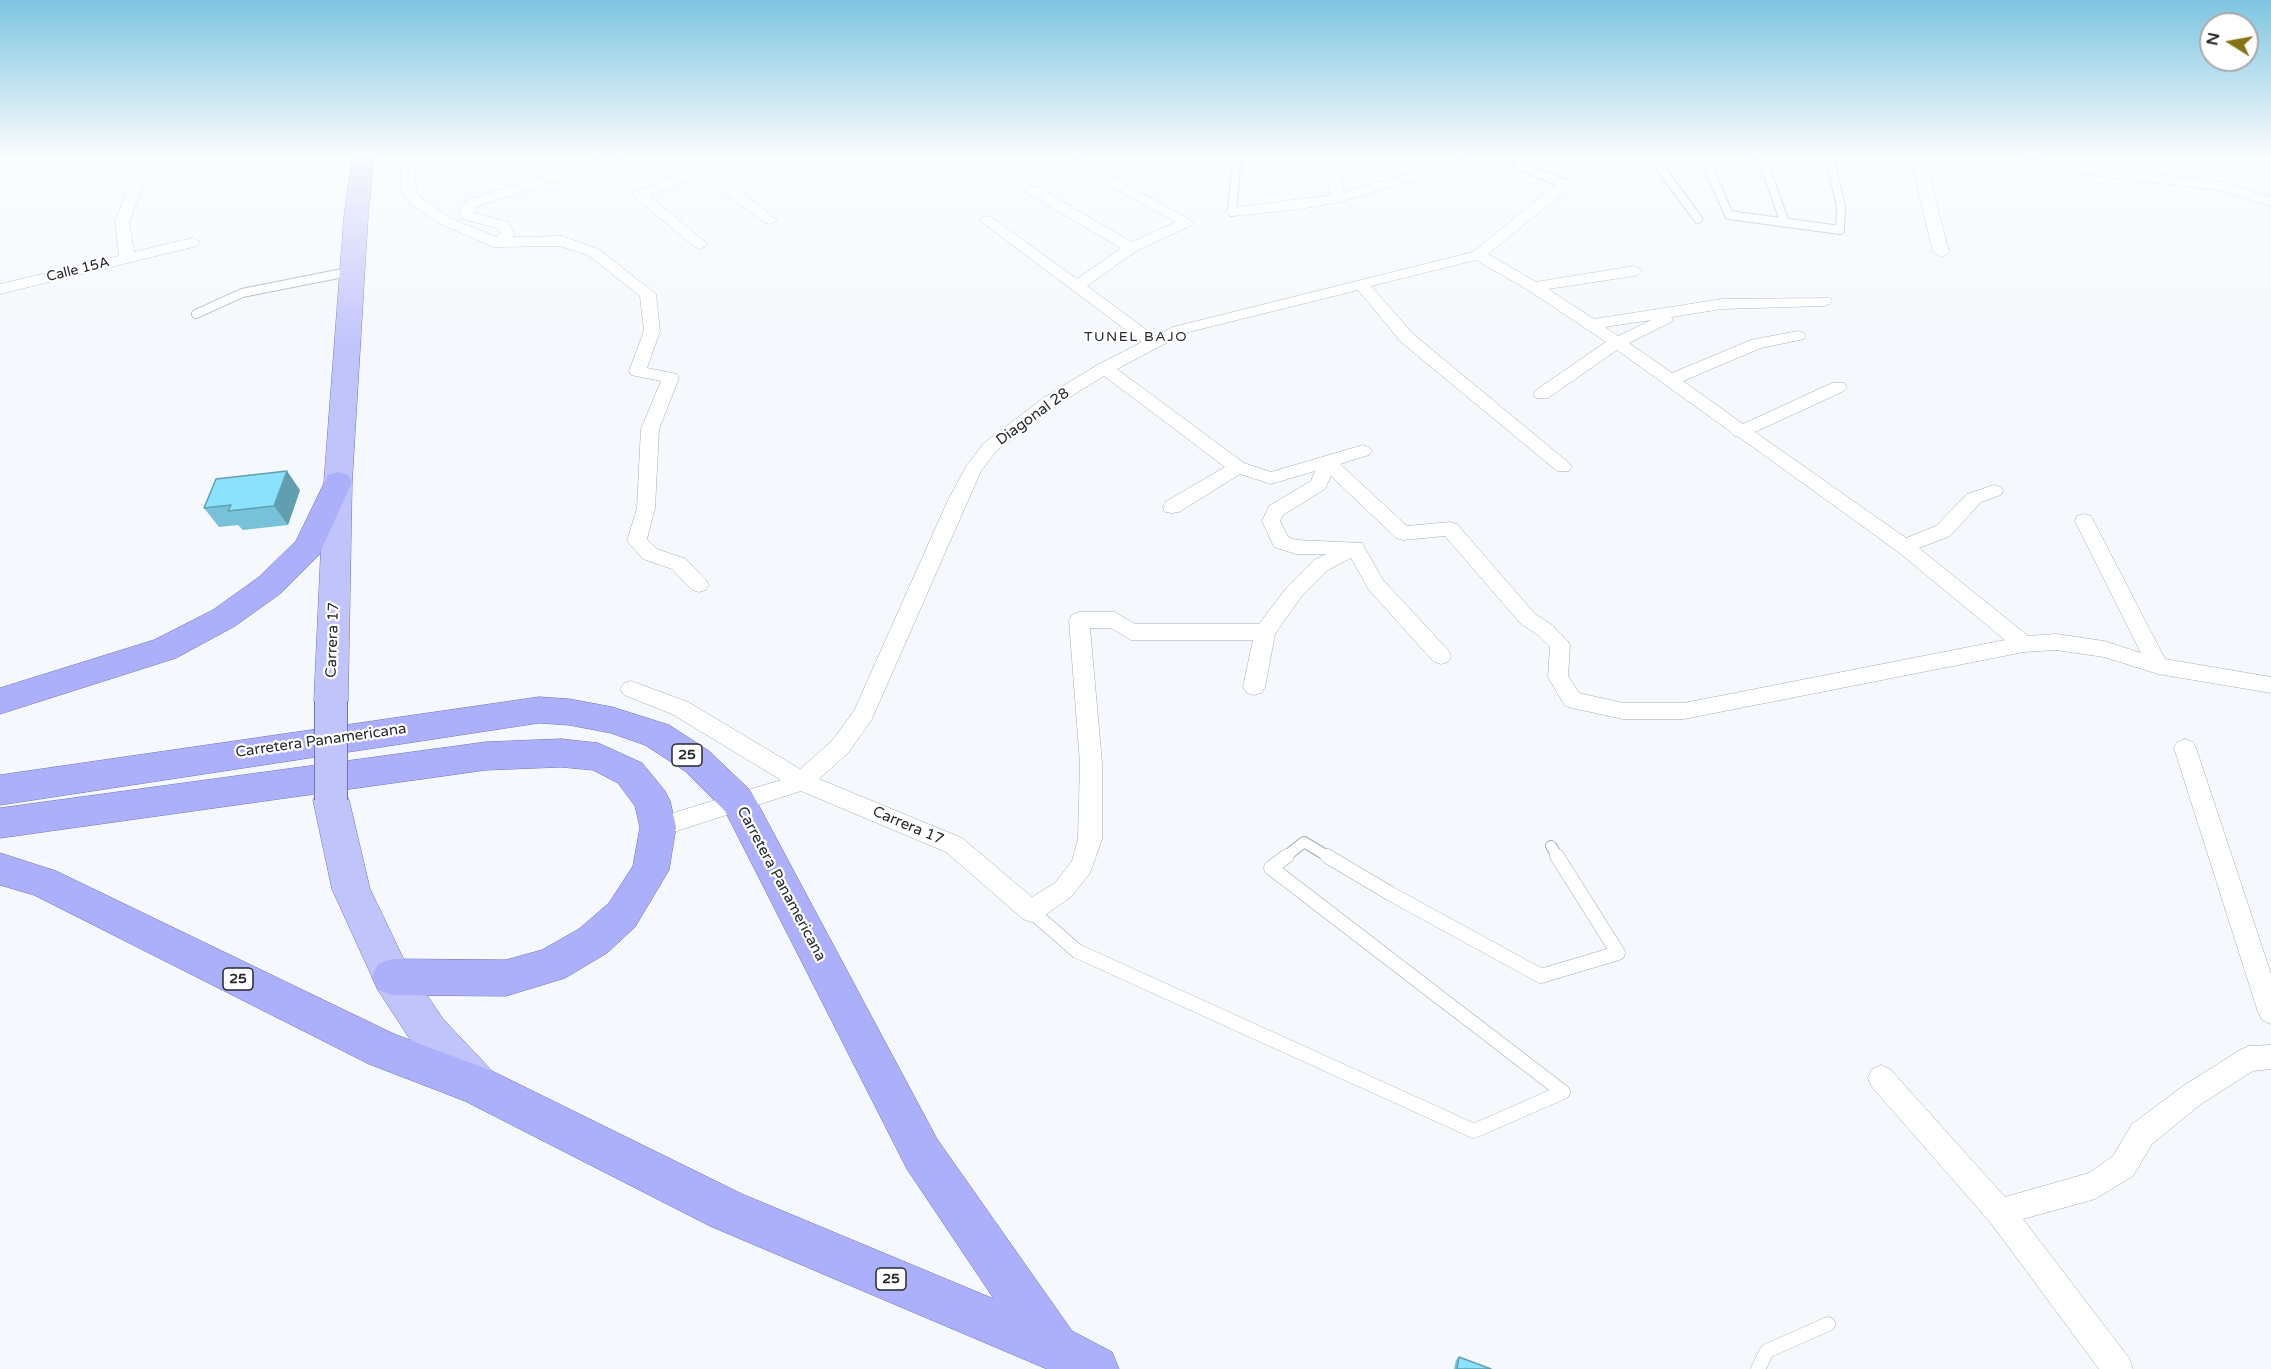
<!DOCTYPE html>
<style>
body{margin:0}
#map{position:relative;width:2271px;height:1369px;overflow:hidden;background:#f5f9fd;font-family:"Varela Round",sans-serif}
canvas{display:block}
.north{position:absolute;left:2199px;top:12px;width:60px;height:60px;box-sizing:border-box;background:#fff;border:2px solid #a8a9ab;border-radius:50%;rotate:281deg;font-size:16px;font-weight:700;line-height:24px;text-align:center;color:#25292d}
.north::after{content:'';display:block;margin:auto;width:21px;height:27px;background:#877315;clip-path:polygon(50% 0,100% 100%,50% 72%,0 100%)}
</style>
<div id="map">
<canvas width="2271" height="1369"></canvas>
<div class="north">N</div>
</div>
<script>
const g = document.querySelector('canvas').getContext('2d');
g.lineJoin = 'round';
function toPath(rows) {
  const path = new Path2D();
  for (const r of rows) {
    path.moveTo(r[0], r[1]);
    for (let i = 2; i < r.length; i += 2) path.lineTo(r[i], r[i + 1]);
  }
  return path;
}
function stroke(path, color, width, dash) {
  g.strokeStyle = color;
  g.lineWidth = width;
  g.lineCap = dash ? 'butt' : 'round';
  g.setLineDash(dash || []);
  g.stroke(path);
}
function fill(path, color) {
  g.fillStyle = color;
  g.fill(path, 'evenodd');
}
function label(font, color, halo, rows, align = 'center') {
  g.font = font + ' "Varela Round",sans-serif';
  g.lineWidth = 4.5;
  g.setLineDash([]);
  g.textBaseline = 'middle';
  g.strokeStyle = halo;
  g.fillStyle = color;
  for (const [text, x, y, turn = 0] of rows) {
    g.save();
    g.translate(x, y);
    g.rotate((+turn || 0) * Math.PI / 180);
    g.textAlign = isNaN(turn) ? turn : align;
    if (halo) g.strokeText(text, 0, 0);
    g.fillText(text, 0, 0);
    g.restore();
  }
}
const serviceFar2 = toPath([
 [1525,155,1517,165,1565,184],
 [1651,155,1698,219],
 [1703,155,1729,215,1840,230,1841,207,1829,155],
 [1761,155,1785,223],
 [1232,212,1237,155],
 [196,314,242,293,353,271]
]);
const serviceFar1 = toPath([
 [1551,846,1558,857],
 [1285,857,1304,842,1329,857]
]);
const service = toPath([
 [1327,856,1391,894,1541,976,1618,953,1557,856],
 [1031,911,1077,951,1474,1131,1563,1092,1271,868,1287,856],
 [1758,1369,1767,1351,1828,1324]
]);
const minor = toPath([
 [152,155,166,155,144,183,129,222,134,252,192,238,197,240,200,243,197,246,0,294,0,284,119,256,115,222,130,182,152,155],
 [400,155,414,155,416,191,421,198,450,218,496,237,500,233,497,228,462,219,460,210,466,201,607,155,627,155,625,158,476,207,474,213,508,222,514,233,513,237,562,236,598,249,656,294,660,331,647,368,677,374,679,378,659,429,655,508,647,539,657,549,686,559,706,580,709,585,706,590,699,592,692,590,672,569,643,559,627,541,637,508,641,429,661,381,631,375,629,371,644,331,640,296,588,255,560,246,494,247,440,224,410,204,402,191,400,155],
 [676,155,691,155,704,164,727,155,746,155,744,158,713,170,777,220,770,224,765,223,701,175,649,196,708,244,700,249,695,247,632,195,634,192,692,169,676,155],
 [1320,155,1334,155,1344,192,1474,155,1495,155,1493,158,1339,202,1300,209,1232,216,1225,212,1232,208,1331,195,1320,155],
 [1905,155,1921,155,1925,159,1949,252,1946,255,1941,257,1933,252,1911,161,1905,155],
 [1967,155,1997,155,2220,182,2271,197,2271,206,2218,190,2022,167,1974,159,1967,155],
 [1078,158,1194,222,1192,225,1136,251,1087,286,1155,336,1173,327,1473,252,1560,181,1570,181,1572,184,1570,187,1488,254,1536,282,1634,266,1639,268,1642,271,1639,274,1634,276,1548,289,1594,319,1722,299,1830,298,1832,301,1830,304,1824,306,1722,309,1671,317,1673,319,1671,322,1629,343,1672,373,1751,340,1798,331,1804,333,1806,336,1804,339,1761,348,1683,381,1743,424,1832,383,1844,383,1847,387,1844,391,1755,432,1906,538,1936,526,1967,494,1994,485,2001,487,2003,491,2001,495,1981,502,1950,536,1919,548,2028,636,2056,634,2104,641,2141,653,2075,521,2077,516,2084,514,2091,516,2165,659,2271,677,2271,693,2158,674,2104,657,2056,650,2024,652,1684,719,1623,719,1572,708,1565,706,1548,677,1550,647,1538,635,1521,624,1445,536,1403,540,1396,538,1331,476,1325,489,1283,515,1280,521,1288,537,1297,540,1362,543,1383,580,1448,650,1451,656,1448,662,1441,664,1434,662,1369,590,1351,558,1328,570,1301,597,1275,634,1265,687,1261,693,1254,695,1247,693,1243,687,1253,640,1131,640,1111,628,1090,628,1102,763,1102,839,1090,873,1071,897,1039,919,1031,922,1023,919,946,852,801,791,658,837,650,834,647,827,650,820,781,780,672,714,624,695,620,689,624,683,631,681,688,702,800,769,832,741,854,711,948,500,967,465,984,443,1045,397,1099,364,1142,342,979,220,986,216,991,217,1077,279,1121,248,1027,193,1025,190,1027,187,1037,187,1132,242,1176,222,1073,165,1071,162,1073,159,1078,158],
 [1476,260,1528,290,1606,342,1536,390,1533,394,1536,398,1548,398,1617,350,1731,432,1734,436,1739,437,1897,551,2005,640,1684,703,1623,703,1579,693,1568,676,1570,645,1567,640,1552,625,1535,614,1457,524,1450,522,1407,526,1340,464,1369,455,1372,451,1369,447,1363,445,1271,472,1244,463,1117,369,1185,333,1358,290,1401,342,1557,471,1569,471,1572,467,1569,463,1413,334,1371,286,1476,260],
 [1651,320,1618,336,1605,327,1651,320],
 [1104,376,1225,467,1165,502,1163,507,1165,512,1172,513,1179,512,1240,474,1271,484,1315,471,1311,481,1269,506,1262,521,1274,547,1296,554,1326,554,1314,560,1287,587,1259,624,1135,624,1115,612,1079,612,1072,615,1069,620,1080,763,1078,839,1072,861,1055,883,1032,897,962,838,819,779,848,753,871,721,981,471,996,451,1057,405,1104,376],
 [2185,739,2193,742,2196,748,2271,974,2271,1024,2262,1020,2258,1012,2174,748,2177,742,2185,739],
 [2271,1045,2271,1069,2253,1071,2201,1104,2152,1144,2133,1176,2095,1199,2023,1219,2129,1358,2133,1369,2099,1369,1990,1222,1872,1087,1868,1078,1872,1069,1881,1065,1890,1069,2005,1197,2089,1173,2113,1156,2132,1124,2183,1086,2240,1050,2249,1046,2271,1045]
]);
const primary = toPath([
 [352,155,374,155,368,217,352,482,348,701,343,710,331,714,319,710,314,701,324,482,344,217,352,155],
 [331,785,344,790,349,800,370,889,406,964,443,1019,492,1071,498,1085,492,1099,477,1105,462,1099,415,1047,378,990,332,889,313,800,318,790,331,785]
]);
const trunk = toPath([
 [338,472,348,475,352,482,319,555,281,593,235,626,176,658,0,714,0,688,154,640,213,610,259,577,296,541,328,475,338,472],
 [539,697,569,699,612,707,669,725,709,751,751,791,937,1139,1072,1331,1112,1352,1119,1369,1047,1369,710,1226,465,1101,369,1064,34,895,0,885,0,853,56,871,394,1034,492,1071,742,1194,994,1299,907,1169,725,811,685,771,645,745,611,733,569,725,539,723,0,805,0,775,539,697],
 [561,739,598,743,642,763,665,791,670,801,676,827,669,870,635,927,607,953,565,978,506,996,392,995,378,990,372,977,378,964,392,959,506,960,542,950,579,929,609,903,633,866,640,827,635,806,618,783,593,770,561,767,486,770,0,838,0,808,486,742,561,739]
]);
const primaryBridge = toPath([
 [331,701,331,800]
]);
const wall = toPath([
 [300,490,288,525,243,530,238,525,219,527,204,508],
 [1459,1357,1491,1369,1454,1369,1456,1360]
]);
const shadedWall = toPath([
 [287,471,300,490,288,525,274,506]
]);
const building = toPath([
 [287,471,274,506,228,511,231,505,204,508,216,479,287,471],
 [1459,1357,1491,1369,1457,1369,1459,1357]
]);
const farStreetnames = [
 ["Calle 15A",78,270,-14]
];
const farNeighbourhoodnames = [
 ["TUNEL BAJO",1136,337]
];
const shields = [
 [687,755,30],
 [238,979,30],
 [891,1279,30]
];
const shieldNames = [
 ["25",687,755],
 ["25",238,979],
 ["25",891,1279]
];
const streetNames = [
 ["Diagonal 28",1033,417,-36],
 ["Carrera 17",333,640,-88],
 ["Carretera Panamericana",321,741,-8],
 ["Carrera 17",908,826,23],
 ["Carretera Panamericana",781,884,62]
];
stroke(serviceFar2, '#a2acb6', 10);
stroke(serviceFar1, '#a2acb6', 12);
stroke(service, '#a2acb6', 15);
stroke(minor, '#a2acb6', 1);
stroke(primary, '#7074b1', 1);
stroke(trunk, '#7074b1', 1);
stroke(serviceFar2, '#fff', 8);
stroke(serviceFar1, '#fff', 10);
stroke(service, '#fff', 14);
fill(minor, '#fff');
fill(primary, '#c1c4fb');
fill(trunk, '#acb0fa');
stroke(primaryBridge, '#7074b1', 34, []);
stroke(primaryBridge, '#c1c4fb', 32);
fill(wall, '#78c2d9');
fill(shadedWall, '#619eb0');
fill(building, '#8be2fc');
stroke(building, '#619eb0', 1.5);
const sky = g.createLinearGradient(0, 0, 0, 346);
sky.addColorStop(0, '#7ec5e1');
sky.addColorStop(0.45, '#fafcfe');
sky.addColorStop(1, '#fafcfe00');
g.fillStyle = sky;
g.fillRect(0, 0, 2271, 346);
label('14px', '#25292d', '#fff', farStreetnames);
g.letterSpacing = '1.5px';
label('14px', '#25292d', '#fff', farNeighbourhoodnames);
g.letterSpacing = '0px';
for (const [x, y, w] of shields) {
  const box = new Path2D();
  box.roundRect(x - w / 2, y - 11, w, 22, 4.5);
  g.fillStyle = '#fff';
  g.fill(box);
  stroke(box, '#25292d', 1.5);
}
label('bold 14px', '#25292d', null, shieldNames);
label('15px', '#25292d', '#fff', streetNames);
</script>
